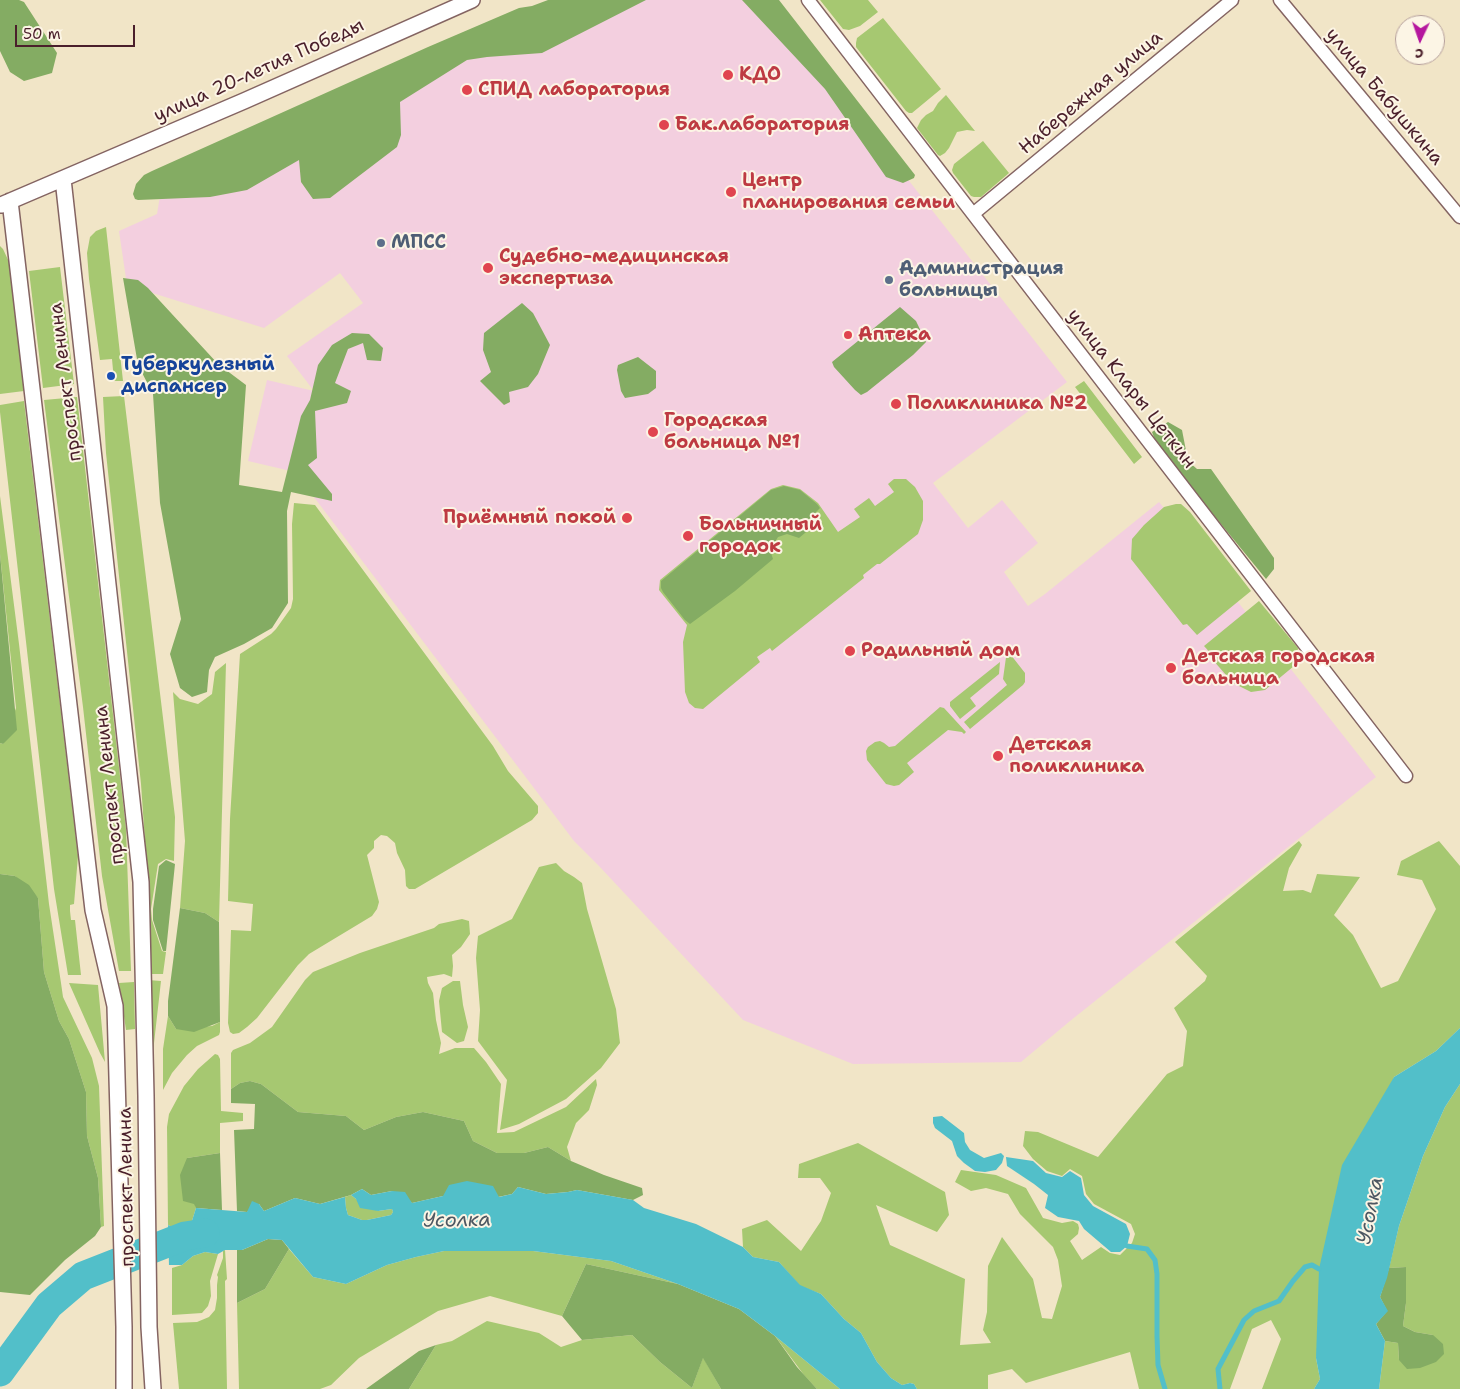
<!DOCTYPE html>
<meta charset="utf-8">
<style>
body{margin:0}
#map{position:relative;width:1460px;height:1389px;overflow:hidden;background:#f1e5c7;font-family:"Shantell Sans",sans-serif}
canvas{display:block}
.north{position:absolute;left:1395px;top:15px;width:50px;height:50px;box-sizing:border-box;background:#fcf5e5;border:1px solid #b59f9b;border-radius:50%;rotate:183deg;font-size:14px;font-weight:700;line-height:20px;text-align:center;color:#4a1f2b}
.north::after{content:'';display:block;margin:auto;width:18px;height:22px;background:#b5179e;clip-path:polygon(50% 0,100% 100%,50% 72%,0 100%)}
.scale{position:absolute;left:15px;top:25px;width:120px;height:22px;box-sizing:border-box;border:2px solid #4a1f2b;border-top:0;padding-left:6px;font-size:15px;line-height:18px;white-space:nowrap;color:#4a1f2b;-webkit-text-stroke:4px #fcf5e5;paint-order:stroke}
</style>
<div id="map">
<canvas width="1460" height="1389"></canvas>
<div class="north">С</div>
<div class="scale">50 m</div>
</div>
<script>
const g = document.querySelector('canvas').getContext('2d');
g.lineJoin = 'round';
function fill(path, color) {
  g.fillStyle = color;
  g.fill(path, 'evenodd');
}
function toPath(rows) {
  const path = new Path2D();
  for (const r of rows) {
    path.moveTo(r[0], r[1]);
    for (let i = 2; i < r.length; i += 2) path.lineTo(r[i], r[i + 1]);
  }
  return path;
}
function stroke(path, color, width, dash) {
  g.strokeStyle = color;
  g.lineWidth = width;
  g.lineCap = dash ? 'butt' : 'round';
  g.setLineDash(dash || []);
  g.stroke(path);
}
function label(font, color, halo, rows, align = 'center') {
  g.font = font + ' "Shantell Sans",sans-serif';
  g.lineWidth = 4;
  g.setLineDash([]);
  g.textBaseline = 'middle';
  g.strokeStyle = halo;
  g.fillStyle = color;
  for (const [text, x, y, turn = 0] of rows) {
    g.save();
    g.translate(x, y);
    g.rotate((+turn || 0) * Math.PI / 180);
    g.textAlign = isNaN(turn) ? turn : align;
    if (halo) g.strokeText(text, 0, 0);
    g.fillText(text, 0, 0);
    g.restore();
  }
}
const built = toPath([
 [594,0,767,0,1067,382,933,483,968,528,1002,500,1038,543,1004,572,1028,606,1045,594,1159,502,1376,777,1070,1021,1021,1062,853,1064,743,1020,599,866,574,841,295,472,248,461,267,380,314,391,287,356,363,303,340,273,264,328,127,285,119,231,157,214,160,196]
]);
const green = toPath([
 [820,0,868,0,878,12,860,26,849,30,843,29],
 [883,18,941,89,912,113,909,113,906,111,856,47,856,43,857,38],
 [946,95,975,131,967,130,957,132,949,148,945,153,940,156,938,155,917,128,921,120,926,115,933,111,938,103],
 [983,141,1009,173,981,197,974,197,971,196,953,173,952,170,954,164],
 [106,227,123,381,114,381,112,359,100,360,89,279,87,253,90,237,96,231],
 [0,246,3,249,9,262,24,391,0,394],
 [60,267,74,384,43,388,29,271],
 [1084,381,1142,457,1134,464,1075,387],
 [124,396,175,817,174,861,166,859,158,864,151,909,152,920,162,951,166,952,163,974,149,974,147,870,141,784,106,453,103,397],
 [77,397,126,829,131,971,119,971,102,876,83,707,44,400],
 [24,401,78,856,74,904,70,905,70,911,71,920,75,920,81,975,68,975,54,889,0,412,0,405],
 [894,479,906,479,915,487,923,501,923,520,918,534,880,564,877,564,863,575,864,578,772,651,770,648,757,657,760,662,703,709,695,708,689,703,685,692,683,642,687,625,659,590,660,580,771,489,783,485,800,489,818,503,838,532,860,517,854,509,869,498,875,506,894,492,888,484],
 [0,496,19,644,49,904,61,983,63,997,92,1058,99,1086,104,1226,101,1227,98,1178,87,1136,86,1092,69,1039,59,1021,44,972,38,898,15,876,0,874,0,743,3,744,16,708,0,554],
 [294,503,315,505,493,746,508,771,538,806,538,813,532,820,415,889,409,889,406,886,405,870,397,853,395,843,387,836,381,835,374,841,374,848,367,855,379,902,377,909,372,916,309,954,298,965,257,1018,247,1027,239,1033,233,1034,230,1032,228,1023,231,930,251,931,253,904,228,901,230,819,240,654,271,634,276,629,291,608,293,599,292,524],
 [1176,504,1181,504,1190,512,1251,591,1197,635,1187,624,1183,625,1131,559,1132,539,1144,525,1164,507],
 [1259,601,1298,648,1296,663,1294,666,1265,690,1251,692,1233,683,1212,659,1214,657,1204,646],
 [1007,650,1025,673,1025,682,1023,685,970,729,964,722,1007,685,1003,679],
 [1000,662,999,674,970,698,976,706,960,719,950,706,950,702],
 [226,663,219,922,205,913,180,908,185,841,173,692,180,699,198,704,212,694,215,672],
 [940,707,944,708,966,732,964,734,962,732,948,730,907,763,914,772,899,785,894,786,886,784,867,760,866,751,868,747,875,742,880,741,884,743,889,747,895,746],
 [1299,841,1302,845,1289,868,1283,891,1303,890,1311,893,1317,874,1360,877,1334,915,1353,935,1381,988,1398,981,1436,909,1422,880,1397,875,1401,861,1439,841,1460,866,1460,1028,1436,1051,1394,1077,1316,1358,1320,1379,1314,1389,1262,1389,1281,1339,1271,1320,1252,1329,1230,1389,1139,1389,1130,1352,1026,1383,1012,1369,988,1375,988,1389,917,1389,914,1384,910,1383,902,1385,891,1378,877,1362,861,1333,844,1319,821,1294,800,1286,779,1262,753,1257,743,1247,742,1229,767,1220,801,1251,821,1221,831,1193,820,1178,798,1178,799,1164,858,1143,945,1192,949,1215,937,1232,876,1205,890,1245,965,1279,960,1345,991,1343,983,1330,987,1312,988,1266,1002,1237,1033,1279,1042,1318,1052,1319,1062,1286,1058,1260,1053,1247,1020,1214,1008,1194,986,1188,971,1191,955,1182,961,1170,996,1175,1026,1188,1043,1218,1062,1223,1073,1221,1078,1224,1079,1228,1078,1234,1070,1241,1082,1260,1101,1247,1110,1253,1120,1255,1132,1243,1135,1234,1131,1224,1094,1204,1086,1194,1082,1176,1070,1169,1062,1176,1047,1171,1033,1159,1023,1146,1025,1131,1038,1132,1098,1157,1167,1074,1183,1066,1187,1031,1174,1008,1205,981,1207,976,1175,942],
 [556,863,564,871,574,877,582,883,587,909,616,1009,620,1043,601,1068,566,1099,519,1124,500,1130,507,1080,478,1041,480,1010,476,958,478,936,512,919,539,867],
 [462,919,469,921,470,934,461,947,452,955,453,966,452,977,444,974,427,977,428,983,433,993,436,1020,441,1043,439,1054,455,1048,474,1048,486,1062,501,1084,497,1133,514,1132,566,1107,596,1079,597,1085,589,1110,576,1123,567,1147,571,1161,548,1147,524,1153,497,1153,473,1141,464,1121,423,1112,396,1117,364,1130,346,1116,298,1112,261,1084,250,1081,240,1083,231,1089,231,1053,233,1050,250,1043,272,1027,305,980,313,972,360,953,434,928,439,924],
 [148,980,161,981,152,1061],
 [453,981,460,981,463,1005,468,1027,464,1041,457,1043,442,1032,439,1001,442,988],
 [134,982,135,1029,126,1030,119,983],
 [69,983,98,985,105,1062,100,1053],
 [168,1016,176,1029,212,1026,220,1022,220,1032,219,1035,197,1046,187,1055,172,1073,163,1090,163,1049],
 [215,1054,218,1055,220,1059,221,1111,243,1113,243,1121,220,1123,220,1153,187,1158,196,1208,190,1227,177,1229,168,1225,167,1127,169,1114,184,1086,198,1069],
 [1460,1084,1460,1389,1379,1389,1385,1341,1398,1343,1399,1360,1433,1335,1415,1332,1403,1326,1406,1303,1406,1267,1389,1268,1399,1226,1423,1156,1445,1107],
 [351,1195,356,1199,378,1211,392,1209,393,1212,391,1215,367,1220,362,1220,348,1215,346,1208,345,1197],
 [289,1249,313,1277,346,1284,387,1265,416,1257,444,1251,533,1251,611,1261,678,1284,586,1264,562,1316,490,1296,438,1311,359,1358,331,1385,320,1389,239,1389,237,1303,265,1289],
 [225,1250,227,1279,225,1281,227,1389,179,1389,173,1323,197,1322,209,1317,215,1310,217,1298,217,1285,218,1277,217,1275,223,1258,223,1251],
 [205,1252,218,1254,210,1281,211,1296,208,1306,202,1313,172,1315,172,1268,182,1265,193,1256],
 [487,1321,539,1333,561,1347,582,1340,632,1335,660,1362,692,1388,703,1357,721,1389,409,1389,436,1345,452,1341],
 [775,1336,840,1389,817,1389,804,1375]
]);
const forest = toPath([
 [0,0,19,0,24,2,57,53,52,73,24,81,10,72,0,51],
 [548,0,646,0,542,53,487,57,467,60,400,102,401,135,397,147,330,198,313,199,301,182,299,160,247,190,210,197,138,200,135,199,133,194,136,184,144,175,152,171,428,47,519,8,532,6],
 [742,0,779,0,915,175,914,178,903,183,886,177,825,89],
 [123,278,138,280,148,288,218,364,246,385,239,485,282,492,301,416,310,400,318,365,332,345,352,333,369,334,383,348,381,361,367,360,363,343,348,349,335,383,351,391,347,403,315,411,317,458,308,465,332,494,332,501,291,492,287,511,288,603,272,628,244,644,215,657,209,670,207,692,192,697,180,688,170,654,181,619,160,503,153,394,138,365],
 [522,303,533,313,550,345,538,374,528,387,509,392,510,402,504,405,480,381,491,372,483,350,484,333],
 [900,307,916,321,926,342,913,355,867,392,861,395,855,390,834,367,832,362],
 [638,357,656,371,656,388,648,394,625,398,621,391,617,370,618,365],
 [1168,422,1182,430,1188,461,1197,469,1211,469,1274,558,1274,569,1266,579,1189,485,1155,440,1152,432],
 [784,486,800,490,817,504,820,508,813,515,818,522,799,538,787,534,778,537,772,547,771,553,773,559,735,591,690,624,685,620,663,592,661,588,661,581,771,490],
 [0,554,17,730,3,744,0,743],
 [166,860,175,864,166,951,163,951,153,920,153,909,159,866],
 [0,874,15,876,29,885,38,898,44,972,59,1021,69,1039,86,1092,87,1136,98,1178,101,1227,95,1236,65,1260,30,1295,0,1292],
 [180,908,205,913,219,922,220,1022,194,1032,176,1029,168,1016,168,1001],
 [250,1081,261,1084,298,1112,346,1116,364,1130,396,1117,423,1112,464,1121,473,1141,497,1153,524,1153,548,1147,571,1161,604,1175,642,1188,643,1195,633,1200,577,1190,568,1192,546,1194,518,1187,512,1194,498,1197,443,1196,412,1203,392,1191,371,1195,362,1189,351,1195,320,1204,295,1198,264,1211,259,1204,247,1212,237,1211,234,1130,254,1129,255,1104,231,1103,231,1089,240,1083],
 [220,1153,222,1210,196,1208,194,1204,183,1201,180,1175,187,1158],
 [268,1239,282,1240,289,1249,265,1289,237,1303,237,1250,242,1250],
 [586,1264,678,1284,739,1309,775,1336,797,1367,817,1389,721,1389,703,1358,692,1388,660,1362,632,1335,582,1340,562,1316],
 [1406,1267,1406,1303,1403,1326,1415,1332,1433,1335,1443,1344,1444,1354,1436,1362,1420,1368,1407,1369,1399,1360,1398,1343,1385,1341,1376,1324,1387,1311,1380,1297,1389,1268],
 [436,1345,409,1389,366,1389,419,1351]
]);
const water = toPath([
 [1460,1028,1460,1084,1445,1107,1423,1156,1399,1226,1387,1278,1380,1297,1388,1311,1376,1324,1385,1341,1379,1389,1314,1389,1320,1379,1316,1358,1319,1269,1342,1165,1394,1077,1436,1051],
 [942,1116,964,1133,965,1142,970,1150,984,1158,1001,1153,1004,1156,1002,1163,996,1170,985,1172,975,1171,964,1163,957,1156,952,1141,935,1128,933,1123,933,1117],
 [1006,1157,1033,1161,1046,1173,1062,1177,1070,1171,1081,1178,1084,1195,1093,1206,1126,1224,1130,1234,1127,1246,1120,1252,1111,1252,1084,1229,1079,1221,1058,1217,1045,1208,1048,1195,1034,1184,1007,1166],
 [467,1181,493,1186,499,1197,512,1194,518,1187,546,1194,568,1192,577,1190,633,1200,644,1208,696,1224,743,1247,753,1257,779,1262,800,1285,821,1294,844,1319,861,1333,877,1362,891,1378,902,1385,910,1383,914,1384,917,1389,840,1389,775,1336,739,1309,678,1284,611,1261,533,1251,444,1251,416,1257,387,1265,346,1284,313,1277,282,1240,268,1239,242,1250,225,1250,218,1254,205,1252,193,1256,182,1265,166,1265,168,1225,177,1229,190,1227,196,1208,247,1212,252,1201,259,1204,264,1211,295,1198,320,1204,345,1197,346,1208,348,1215,362,1220,367,1220,391,1215,393,1212,392,1209,378,1211,360,1208,356,1199,351,1195,362,1189,371,1195,392,1191,405,1192,412,1203,443,1196,449,1185]
]);
const pier = toPath([
 [168,1222,169,1267,166,1267,164,1265,166,1224]
]);
const stream = toPath([
 [1127,1246,1147,1249,1155,1260,1157,1274,1157,1336,1158,1365,1165,1389],
 [1220,1389,1218,1369,1244,1320,1254,1311,1279,1301,1293,1281,1305,1267,1312,1265,1319,1269]
]);
const river = toPath([
 [0,1372,49,1305,83,1276,185,1236,205,1233]
]);
const minor = toPath([
 [808,0,1406,776],
 [1280,0,1460,217],
 [973,214,1232,0]
]);
const tertiary = toPath([
 [63,179,141,882,146,1096,149,1327,153,1389],
 [10,201,93,910,115,1006,124,1327,124,1389],
 [1,205,244,101,472,0]
]);
const markers = [
 [728,75,6,"#e0444e"],
 [467,90,6,"#e0444e"],
 [664,125,6,"#e0444e"],
 [731,192,6,"#e0444e"],
 [381,243,5,"#5c6f8a"],
 [488,268,6,"#e0444e"],
 [889,280,5,"#5c6f8a"],
 [848,335,5,"#e0444e"],
 [111,376,5,"#1a4fb4"],
 [896,404,6,"#e0444e"],
 [653,432,6,"#e0444e"],
 [627,518,6,"#e0444e"],
 [688,536,6,"#e0444e"],
 [850,651,6,"#e0444e"],
 [1171,668,6,"#e0444e"],
 [998,756,6,"#e0444e"]
];
const streetNames = [
 ["улица 20-летия Победы",259,71,-24],
 ["Набережная улица",1091,93,-40],
 ["улица Бабушкина",1384,97,50],
 ["проспект Ленина",66,382,-97],
 ["улица Клары Цеткин",1131,389,52],
 ["проспект Ленина",110,785,-96],
 ["проспект Ленина",127,1187,-91]
];
const healthNames = [
 ["КДО",739,75],
 ["СПИД лаборатория",478,90],
 ["Бак.лаборатория",675,125],
 ["Центр",742,181],
 ["планирования семьи",742,203],
 ["Судебно-медицинская",499,257],
 ["экспертиза",499,279],
 ["Аптека",858,335],
 ["Поликлиника №2",907,404],
 ["Городская",664,421],
 ["больница №1",664,443],
 ["Приёмный покой",616,518,"right"],
 ["Больничный",699,525],
 ["городок",699,547],
 ["Родильный дом",861,651],
 ["Детская городская",1182,657],
 ["больница",1182,679],
 ["Детская",1009,745],
 ["поликлиника",1009,767]
];
const serviceNames = [
 ["МПСС",391,243],
 ["Администрация",899,269],
 ["больницы",899,291]
];
const transitNames = [
 ["Туберкулезный",121,365],
 ["диспансер",121,387]
];
const waterNames = [
 ["Усолка",1371,1211,-79],
 ["Усолка",457,1221,-1]
];
fill(built, '#f3cfdf');
fill(green, '#a6c871');
fill(forest, '#84ac63');
fill(water, '#52bfc9');
fill(pier, '#f1e5c7');
stroke(stream, '#52bfc9', 5);
stroke(river, '#52bfc9', 29);
stroke(minor, '#846462', 15);
stroke(tertiary, '#846462', 18);
stroke(minor, '#fff', 12);
stroke(tertiary, '#fff', 15);
for (const [x, y, r, color] of markers) {
  const dot = new Path2D();
  dot.arc(x, y, r, 0, 2 * Math.PI);
  g.fillStyle = color;
  g.fill(dot);
  stroke(dot, '#fcf5e5', 2);
}
label('19px', '#4a1f2b', '#fcf5e5', streetNames);
label('bold 19px', '#be3a42', '#fcf5e5', healthNames, 'left');
label('bold 19px', '#4e5e75', '#fcf5e5', serviceNames, 'left');
label('bold 19px', '#164399', '#fcf5e5', transitNames, 'left');
label('italic 20px', '#4d5762', '#fcf5e5', waterNames);
</script>
